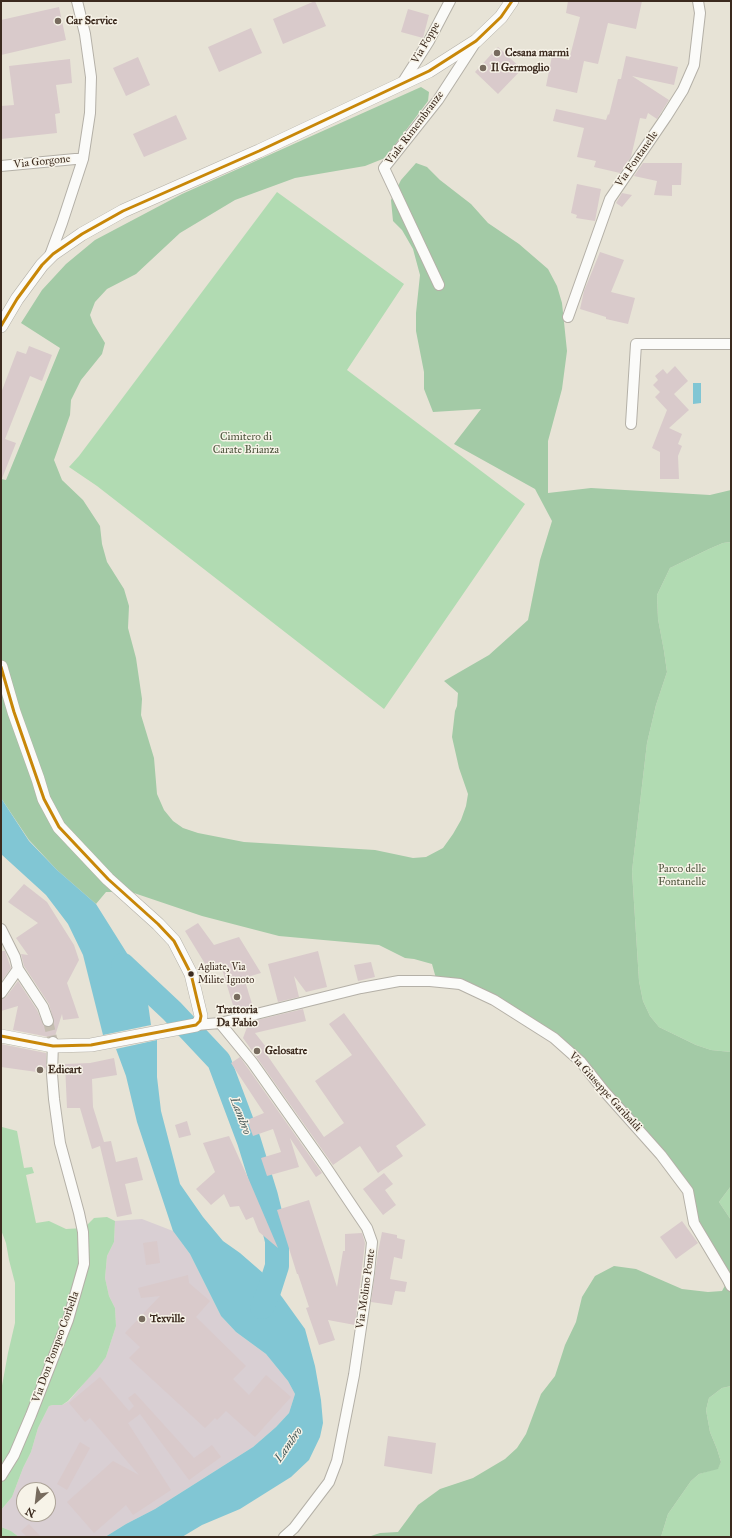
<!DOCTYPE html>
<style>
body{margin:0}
#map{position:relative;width:732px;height:1538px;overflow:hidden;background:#e7e3d6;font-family:"IM FELL Great Primer",serif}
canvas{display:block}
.frame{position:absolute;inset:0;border:2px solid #3b2a1e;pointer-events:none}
.north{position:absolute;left:16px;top:1482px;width:40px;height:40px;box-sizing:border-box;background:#f7f3e8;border:1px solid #aca397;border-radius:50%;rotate:208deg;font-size:11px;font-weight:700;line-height:16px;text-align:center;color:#3b2a1e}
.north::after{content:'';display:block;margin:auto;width:14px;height:18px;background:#776b5e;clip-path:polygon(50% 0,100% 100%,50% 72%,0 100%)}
</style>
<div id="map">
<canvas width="732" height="1538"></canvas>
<div class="frame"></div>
<div class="north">N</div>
</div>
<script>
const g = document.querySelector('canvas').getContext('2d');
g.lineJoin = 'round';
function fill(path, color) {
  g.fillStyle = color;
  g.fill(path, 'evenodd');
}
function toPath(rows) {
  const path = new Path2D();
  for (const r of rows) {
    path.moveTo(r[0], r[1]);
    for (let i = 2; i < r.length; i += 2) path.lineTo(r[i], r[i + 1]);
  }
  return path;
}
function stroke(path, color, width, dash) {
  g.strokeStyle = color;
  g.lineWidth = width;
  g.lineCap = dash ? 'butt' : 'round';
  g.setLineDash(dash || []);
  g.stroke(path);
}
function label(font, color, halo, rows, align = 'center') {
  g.font = font + ' "IM FELL Great Primer",serif';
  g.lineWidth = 3;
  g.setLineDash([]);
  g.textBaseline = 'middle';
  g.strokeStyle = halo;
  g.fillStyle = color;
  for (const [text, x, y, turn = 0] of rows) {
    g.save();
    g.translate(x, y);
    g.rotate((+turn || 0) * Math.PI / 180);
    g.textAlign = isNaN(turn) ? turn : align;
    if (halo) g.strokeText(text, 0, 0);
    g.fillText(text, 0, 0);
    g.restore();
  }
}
const industrial = toPath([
 [142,1219,173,1231,190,1254,221,1316,236,1332,266,1354,288,1381,295,1394,289,1413,276,1427,253,1447,155,1509,126,1524,105,1537,19,1537,11,1531,1,1527,1,1510,12,1497,23,1468,31,1452,38,1428,49,1406,53,1405,62,1405,69,1401,106,1357,116,1326,115,1308,109,1296,105,1278,107,1256,114,1242,115,1221],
 [24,1490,48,1490,48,1514,24,1514]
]);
const green = toPath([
 [277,192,404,284,347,370,525,504,384,709,97,486,69,467,79,456],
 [731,542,731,1052,711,1050,696,1045,659,1027,650,1016,643,1001,639,981,632,871,647,743,656,705,667,672,664,651,658,619,657,595,670,568,709,549,723,543],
 [2,1127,17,1131,24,1168,32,1167,34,1173,26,1175,36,1223,49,1221,66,1229,84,1228,94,1218,107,1217,115,1221,114,1242,107,1256,105,1278,109,1296,115,1308,116,1326,106,1357,97,1369,68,1401,62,1405,53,1405,49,1406,38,1428,31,1452,23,1468,12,1497,1,1510,1,1391,8,1353,15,1323,15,1283,9,1260,6,1243,1,1230],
 [731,1186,731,1220,719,1202],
 [731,1386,731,1537,661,1537,668,1514,691,1481,699,1474,718,1468,721,1462,717,1449,710,1432,706,1410,709,1398,722,1388],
 [1,1527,11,1531,19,1537,1,1537]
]);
const forest = toPath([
 [421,87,429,92,428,101,385,158,365,166,295,178,235,200,180,233,136,274,107,289,95,302,90,315,93,323,105,343,102,354,81,380,71,400,70,415,54,460,62,480,83,500,100,526,102,544,107,562,124,589,129,606,128,628,136,658,142,699,141,715,154,758,157,794,164,810,173,821,183,828,198,833,244,842,375,850,413,858,426,857,443,848,453,834,461,820,466,806,468,794,459,768,452,737,455,711,457,706,458,693,444,681,489,655,528,620,540,560,552,521,535,489,454,444,481,409,433,412,424,389,424,372,416,331,416,313,420,275,413,249,402,230,393,221,391,200,401,180,416,163,427,167,440,180,471,204,488,223,519,244,548,269,557,286,562,303,567,351,562,389,548,441,548,493,591,488,710,495,731,490,731,542,723,543,709,549,670,568,657,595,658,619,664,651,667,672,656,705,647,743,632,871,639,981,643,1001,650,1016,659,1027,696,1045,711,1050,731,1052,731,1186,719,1202,731,1220,731,1386,722,1388,709,1398,706,1410,710,1432,717,1449,721,1462,718,1469,699,1474,691,1481,668,1514,661,1537,368,1537,380,1533,398,1532,418,1505,440,1489,473,1478,505,1459,517,1448,526,1434,541,1394,555,1376,565,1345,576,1322,582,1297,595,1276,614,1266,636,1269,682,1289,708,1292,722,1291,728,1280,694,1223,688,1191,581,1062,494,1000,437,982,432,964,414,959,405,958,379,945,279,936,202,916,131,892,106,892,96,904,57,870,29,840,1,798,1,479,6,480,60,348,21,323,42,290,66,264,95,240,182,194]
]);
const water = toPath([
 [693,383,701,383,701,403,693,404],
 [1,798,29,841,57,870,96,904,145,982,151,1025,103,1035,83,955,68,924,46,895,1,854],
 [157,1040,157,1077,161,1111,180,1184,203,1217,223,1241,240,1253,263,1273,282,1297,305,1329,315,1366,321,1400,323,1423,320,1437,309,1460,291,1477,240,1509,202,1525,182,1537,105,1537,126,1524,155,1509,253,1447,276,1427,289,1413,295,1394,288,1381,266,1354,236,1332,221,1316,190,1254,173,1231,137,1122,126,1076,116,1049]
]);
const river = toPath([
 [123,965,172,1011,219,1061,249,1141,266,1196,277,1241,277,1266,268,1294,262,1307]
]);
const building = toPath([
 [315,1,326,26,283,44,273,19],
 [568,1,642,1,636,29,608,23,598,64,584,61,577,93,546,86,552,56,569,60,580,17,566,13],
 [59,7,66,40,1,55,1,20],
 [408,9,429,15,423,38,401,32],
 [251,28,262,53,219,72,208,47],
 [498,47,522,69,498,94,475,72],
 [626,56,678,67,674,85,632,76,669,100,657,119,648,113,646,119,640,118,631,157,620,173,594,167,596,161,577,157,584,128,553,121,556,109,606,120,608,114,609,115,618,79,621,79],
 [138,57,150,85,126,96,113,68],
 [70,59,72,83,56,85,60,113,55,114,57,133,1,139,1,106,14,105,9,66],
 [176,115,187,139,144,157,133,134],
 [643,163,682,163,681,185,672,185,672,196,654,195,657,181,634,176],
 [577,184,601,189,595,221,576,218,577,215,571,213],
 [622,193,632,195,622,207,616,203],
 [600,252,624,260,611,292,635,298,628,324,606,319,606,317,580,309,584,291],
 [29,346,52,355,42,381,30,376,5,439,16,443,1,481,1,393,17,351,26,354],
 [675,366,688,381,674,394,689,410,669,428,682,434,678,444,682,446,678,456,679,479,660,479,660,452,652,448,667,410,655,397,660,392,653,385,658,380,655,376,663,369,667,374],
 [24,884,47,902,74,945,79,960,67,983,79,1018,63,1020,62,1014,55,1036,49,1037,13,1030,18,1006,1,1011,1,999,6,997,18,981,37,1010,44,1026,50,1027,54,1023,49,1004,24,966,21,954,28,955,16,938,38,923,8,902],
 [198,923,214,945,239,937,261,973,244,978,253,1007,235,1012,220,962,207,967,185,931],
 [1,951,5,951,11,968,1,982],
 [318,951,327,987,306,992,294,976,299,997,278,1002,268,964],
 [371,962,375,977,358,981,354,965],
 [303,1009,306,1021,255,1033,270,1052,267,1055,324,1137,344,1123,315,1081,352,1055,329,1024,344,1013,426,1125,396,1146,403,1156,378,1173,360,1146,333,1165,243,1038,249,1022],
 [1,1044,46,1053,46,1067,44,1073,1,1067],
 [240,1057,322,1173,316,1177,290,1138,299,1167,267,1176,261,1158,281,1152,273,1129,253,1136,247,1120,264,1113,231,1063],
 [114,1058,117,1075,92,1079,93,1107,104,1142,111,1141,116,1162,137,1157,143,1180,125,1184,132,1214,117,1217,100,1146,92,1149,80,1108,67,1108,65,1064,90,1063],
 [187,1121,191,1135,179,1138,175,1125],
 [229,1136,249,1180,278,1248,259,1232,253,1217,246,1220,239,1206,230,1207,224,1194,211,1205,196,1189,215,1172,203,1143],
 [384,1173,393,1184,385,1190,396,1205,383,1215,363,1189],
 [309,1200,337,1287,343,1251,345,1251,345,1234,362,1233,365,1243,355,1325,328,1320,335,1340,319,1345,306,1308,309,1307,298,1274,297,1274,277,1210],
 [682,1221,698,1243,676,1259,660,1237],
 [382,1232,397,1235,397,1238,405,1240,402,1259,394,1257,390,1279,407,1282,405,1292,395,1291,392,1305,371,1302,378,1252],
 [157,1241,160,1263,146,1265,143,1243],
 [188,1275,189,1283,210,1301,196,1317,246,1366,233,1379,249,1395,266,1375,291,1397,255,1437,226,1411,217,1420,215,1418,205,1428,129,1358,140,1347,125,1333,160,1296,141,1298,138,1288],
 [100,1377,129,1411,134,1406,128,1398,135,1393,194,1458,212,1445,221,1457,189,1480,140,1414,128,1423,171,1490,133,1515,126,1505,94,1533,67,1502,113,1461,139,1475,90,1418,85,1422,69,1403],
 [388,1436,436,1443,432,1474,384,1466],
 [80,1442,90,1448,67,1490,57,1484],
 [29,1524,41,1537,27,1537,21,1531]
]);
const minorTunnel = toPath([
 [48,1021,53,1042]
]);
const minor = toPath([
 [401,85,429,41,450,1],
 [1,166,75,159,83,159],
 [49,258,62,223,83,159,90,113,91,77,85,34,77,1],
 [439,285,384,168,438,100,475,43],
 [568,317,610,199,666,117,683,90,694,65,700,13,698,1],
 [631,424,636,344,731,344],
 [1,929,15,957,18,969,43,1007,48,1021],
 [1,993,18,969],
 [220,1023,252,1062,324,1164,367,1228,372,1242,369,1273,354,1375,337,1461,329,1482,294,1528,284,1537],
 [196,1025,220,1023,361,988,399,981,430,981,460,984,494,1000,554,1038,581,1062,604,1091,661,1155,688,1191,694,1223,728,1280,731,1286],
 [1,1476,14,1455,31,1415,68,1320,84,1264,83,1232,79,1213,60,1143,54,1099,52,1074,53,1042]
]);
const tertiary = toPath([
 [1,326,17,299,42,265,53,254,82,234,123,211,259,151,429,71,476,41,501,17,512,1],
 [1,667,14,712,38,779,44,799,59,827,108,879,158,924,174,941,191,974,201,1016,200,1021,196,1025,91,1045,53,1046,1,1036]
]);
const bus1 = toPath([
 [1,326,17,299,42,265,53,254,82,234,123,211,259,151,429,71,476,41,501,17,512,1],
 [1,667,14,712,44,799,59,827,108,879,158,924,174,941,191,974,201,1016,200,1021,196,1025,91,1045,53,1046,1,1036]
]);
const markers = [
 [58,21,4,"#776b5e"],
 [497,53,4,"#776b5e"],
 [483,68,4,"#776b5e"],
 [191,974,3.5,"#3b2a1e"],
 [237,997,4,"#776b5e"],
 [257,1051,4,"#776b5e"],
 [40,1070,4,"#776b5e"],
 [142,1319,4,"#776b5e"]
];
const busNames = [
 ["Agliate, Via",198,968],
 ["Milite Ignoto",198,981]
];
const poiNames = [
 ["Car Service",66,21],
 ["Cesana marmi",505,53],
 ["Il Germoglio",491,68],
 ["Trattoria",237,1010,"center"],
 ["Da Fabio",237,1023,"center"],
 ["Gelosatre",265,1051],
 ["Edicart",48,1070],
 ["Texville",150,1319]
];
const streetNames = [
 ["Via Foppe",426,43,-60],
 ["Viale Rimembranze",415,128,-53],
 ["Via Fontanelle",637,159,-55],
 ["Via Gorgone",42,162,-6],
 ["Via Giuseppe Garibaldi",605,1092,48],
 ["Via Molino Ponte",366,1289,-82],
 ["Via Don Pompeo Corbella",56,1347,-70]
];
const parkNames = [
 ["Cimitero di",246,437],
 ["Carate Brianza",246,450],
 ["Parco delle",682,869],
 ["Fontanelle",682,882]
];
const waterNames = [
 ["Lambro",240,1116,69],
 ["Lambro",289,1445,-55]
];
fill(industrial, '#d9cfd3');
fill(green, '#b1dbb2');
fill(forest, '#a3caa6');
fill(water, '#81c6d4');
stroke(river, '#81c6d4', 24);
fill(building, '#d9cacb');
stroke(minorTunnel, '#c5beb1', 10, [10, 5]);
stroke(minor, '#b4b0a7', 12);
stroke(tertiary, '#b4b0a7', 14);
stroke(minor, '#fbfbf9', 10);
stroke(tertiary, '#fbfbf9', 13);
stroke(bus1, '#c88708', 3);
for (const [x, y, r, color] of markers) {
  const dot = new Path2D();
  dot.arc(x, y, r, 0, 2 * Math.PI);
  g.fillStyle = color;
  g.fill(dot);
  stroke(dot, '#f7f3e8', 1.5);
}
label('10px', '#3b2a1e', '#f7f3e8', busNames, 'left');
label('bold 11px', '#3b2a1e', '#f7f3e8', poiNames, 'left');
label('11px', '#3b2a1e', '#f7f3e8', streetNames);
label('11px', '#4d543c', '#f7f3e8', parkNames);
label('italic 12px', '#435554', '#f7f3e8', waterNames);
</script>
